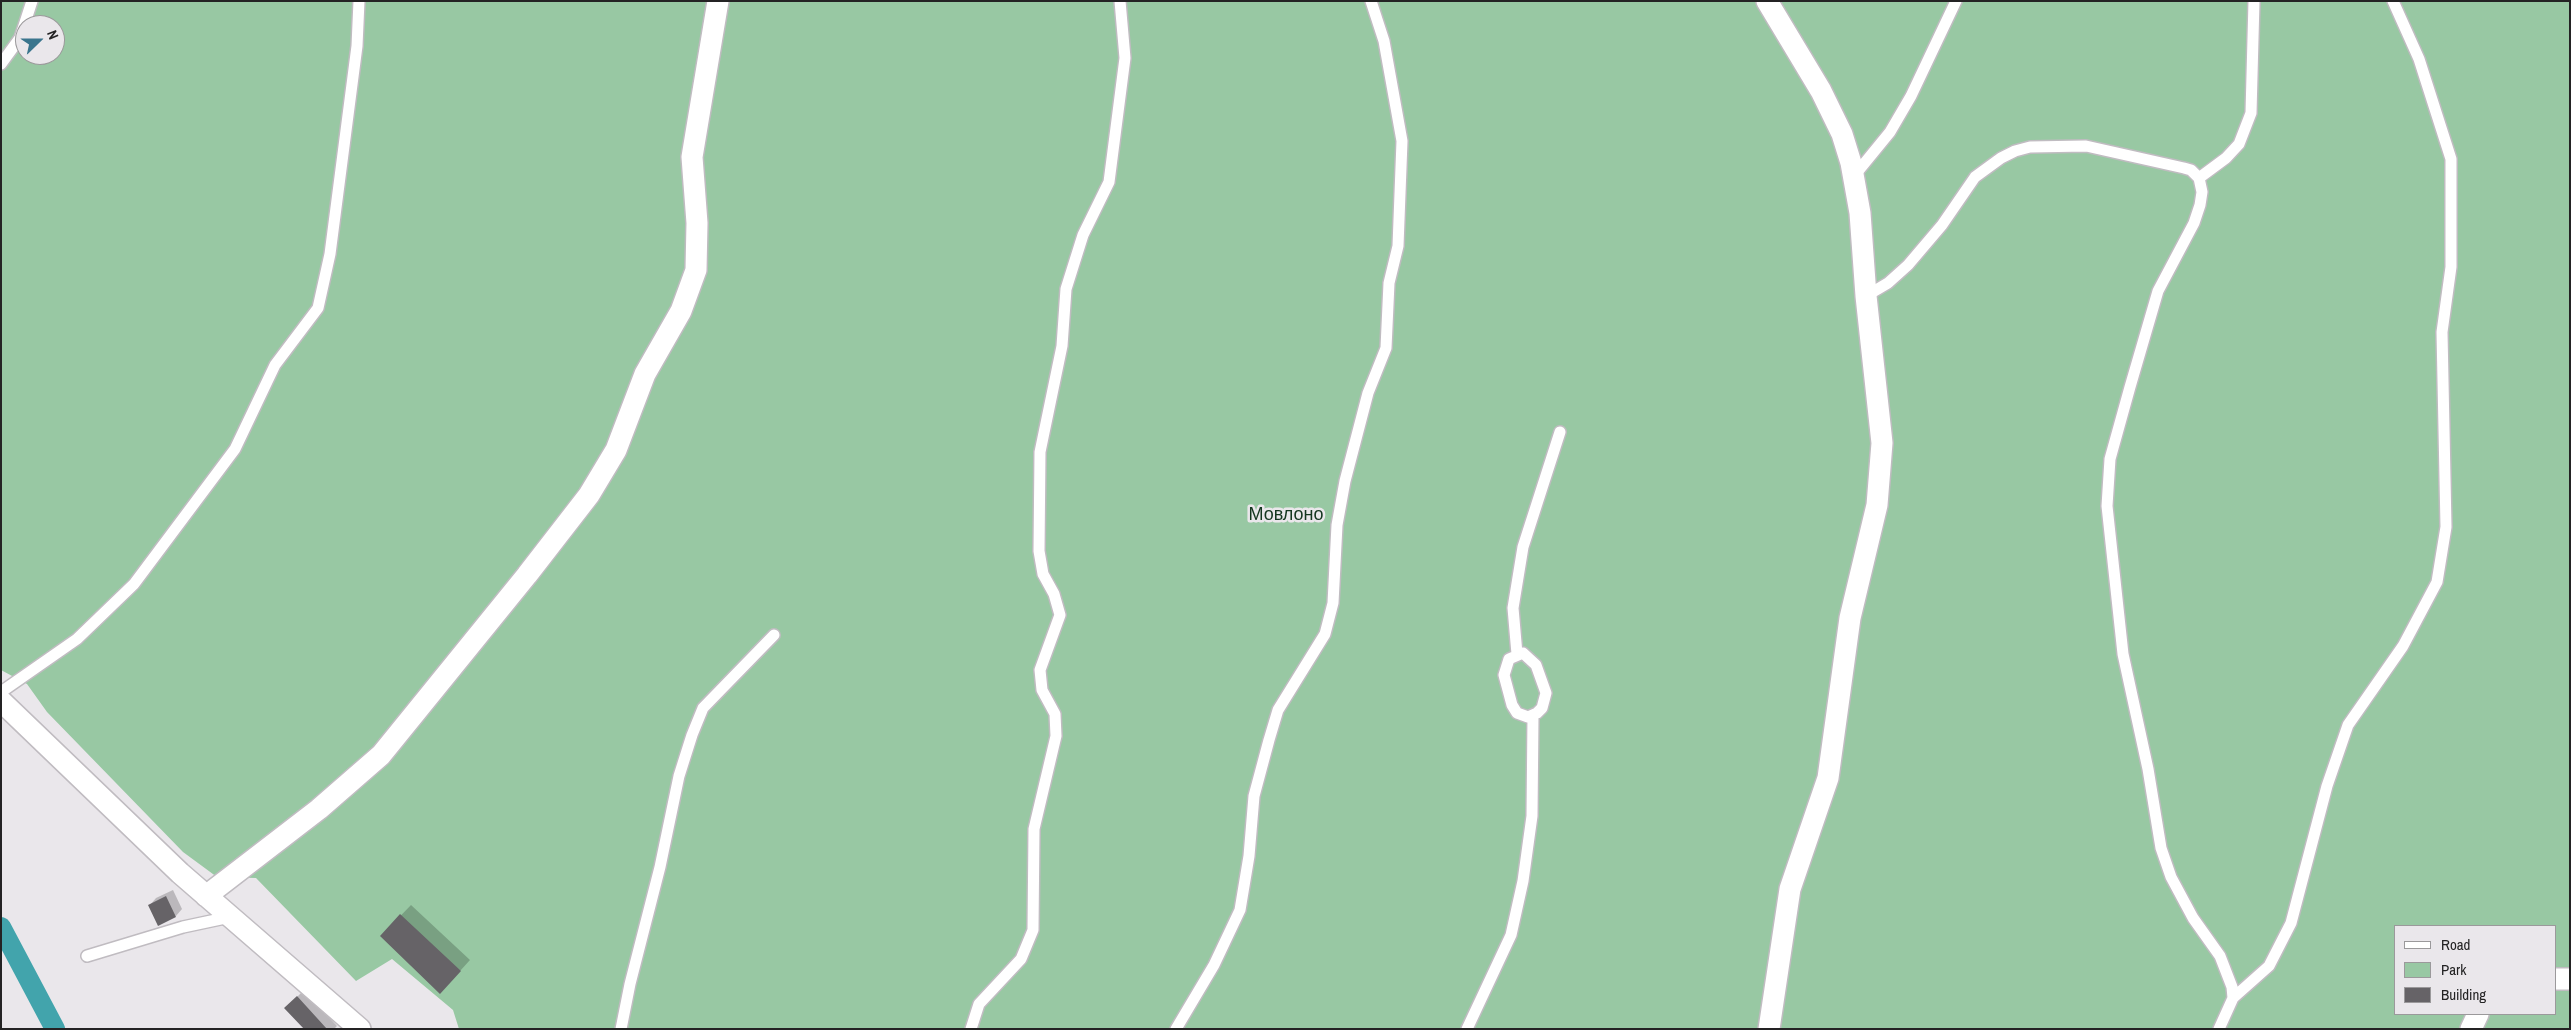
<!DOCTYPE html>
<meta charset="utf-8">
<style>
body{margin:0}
#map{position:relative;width:2571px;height:1030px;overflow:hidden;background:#eae7eb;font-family:"Archivo Narrow",sans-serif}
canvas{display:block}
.frame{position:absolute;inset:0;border:2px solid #242324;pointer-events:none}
.legend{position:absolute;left:2394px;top:925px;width:162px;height:90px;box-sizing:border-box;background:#eae7eb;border:1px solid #9b999b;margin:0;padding:6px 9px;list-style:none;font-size:15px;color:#242324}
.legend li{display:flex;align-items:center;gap:10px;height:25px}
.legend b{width:25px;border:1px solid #9b999b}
.north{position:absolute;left:15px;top:15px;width:50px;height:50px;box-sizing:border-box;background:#eae7eb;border:1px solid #9b999b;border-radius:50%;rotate:68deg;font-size:14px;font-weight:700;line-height:20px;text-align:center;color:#242324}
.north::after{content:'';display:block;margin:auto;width:18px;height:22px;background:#3a758d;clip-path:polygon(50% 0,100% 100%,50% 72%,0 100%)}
</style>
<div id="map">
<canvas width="2571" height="1030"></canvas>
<div class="frame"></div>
<ul class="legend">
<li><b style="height:6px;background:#fff"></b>Road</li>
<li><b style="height:14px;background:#98c8a3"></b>Park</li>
<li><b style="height:14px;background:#666367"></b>Building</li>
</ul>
<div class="north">N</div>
</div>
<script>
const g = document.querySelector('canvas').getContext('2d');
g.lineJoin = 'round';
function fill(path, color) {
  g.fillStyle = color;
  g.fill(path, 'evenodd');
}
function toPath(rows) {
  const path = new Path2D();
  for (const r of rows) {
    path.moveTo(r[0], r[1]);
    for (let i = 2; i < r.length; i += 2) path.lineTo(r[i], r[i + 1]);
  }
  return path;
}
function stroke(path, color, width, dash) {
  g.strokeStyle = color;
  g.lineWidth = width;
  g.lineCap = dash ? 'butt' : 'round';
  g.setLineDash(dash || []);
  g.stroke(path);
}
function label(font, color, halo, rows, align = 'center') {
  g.font = font + ' "Archivo Narrow",sans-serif';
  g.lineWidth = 5;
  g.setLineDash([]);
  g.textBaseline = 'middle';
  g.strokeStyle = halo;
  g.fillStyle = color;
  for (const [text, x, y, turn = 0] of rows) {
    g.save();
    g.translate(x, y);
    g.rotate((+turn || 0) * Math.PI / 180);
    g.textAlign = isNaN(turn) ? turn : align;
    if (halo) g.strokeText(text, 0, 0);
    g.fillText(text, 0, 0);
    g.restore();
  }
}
const green = toPath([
 [1,1,2570,1,2570,1029,459,1029,453,1010,392,959,356,981,256,878,217,877,183,852,47,712,27,684,1,670],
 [25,25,55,25,55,55,25,55],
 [2395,926,2555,926,2555,1014,2395,1014]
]);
const shadow = toPath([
 [173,890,182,909,176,916,150,905,156,898],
 [411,905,470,960,450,982,381,936],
 [304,990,337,1026,334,1029,313,1029,287,1007]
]);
const canal = toPath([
 [1,927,55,1029]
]);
const building = toPath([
 [166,896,176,917,158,926,148,905],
 [400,914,461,971,440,994,380,936],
 [297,996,327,1029,304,1029,284,1008]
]);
const service = toPath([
 [1,64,20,38,32,1],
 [1854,176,1890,132,1911,96,1956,1],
 [2199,178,2226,158,2239,144,2251,113,2254,1],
 [1866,296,1888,283,1908,265,1942,225,1975,177,2001,158,2015,151,2030,147,2086,146,2184,168,2191,170,2199,178,2202,192,2200,205,2194,223,2158,291,2130,387,2110,459,2107,506,2123,654,2148,769,2161,848,2171,877,2193,918,2220,956,2232,987,2233,998,2219,1029],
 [1523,653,1536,665,1546,693,1542,708,1537,713,1528,717,1517,713,1512,705,1504,675,1509,659,1523,653],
 [1517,654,1513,608,1523,547,1560,432],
 [1,692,77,639,134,584,235,449,275,365,318,308,330,254,357,46,359,1],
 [87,956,183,927,230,917],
 [2233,998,2269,966,2291,923,2327,786,2348,725,2403,646,2437,582,2446,527,2442,332,2451,267,2451,159,2419,59,2393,1],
 [621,1029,630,984,660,867,679,776,692,735,703,708,774,635],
 [971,1029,979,1004,1021,959,1033,930,1034,829,1056,736,1055,714,1042,690,1040,670,1060,615,1054,594,1043,574,1039,551,1040,452,1062,346,1066,289,1083,235,1109,182,1125,58,1120,1],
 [1176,1029,1214,965,1240,910,1249,856,1254,796,1269,740,1278,710,1325,634,1333,603,1337,525,1345,481,1368,393,1386,348,1389,283,1398,246,1402,141,1384,41,1371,1],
 [1467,1029,1511,935,1523,881,1532,816,1533,716]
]);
const minor = toPath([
 [1767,1,1821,91,1842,134,1851,163,1860,213,1866,296,1882,443,1877,505,1850,618,1828,778,1790,889,1769,1029],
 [1,701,180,873,360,1029],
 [206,896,319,809,381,755,527,575,589,495,616,450,645,374,681,311,696,270,697,223,692,157,718,1],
 [2555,979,2570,979],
 [2471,1029,2478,1014]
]);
const parkNames = [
 ["Мовлоно",1286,515]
];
fill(green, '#98c8a3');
fill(shadow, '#0003');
stroke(canal, '#42a4ac', 20);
fill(building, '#666367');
stroke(service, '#c0bcc1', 14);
stroke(minor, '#c0bcc1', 24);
stroke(service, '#fff', 11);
stroke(minor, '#fff', 21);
label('18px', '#14361f', '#eae7eb', parkNames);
</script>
